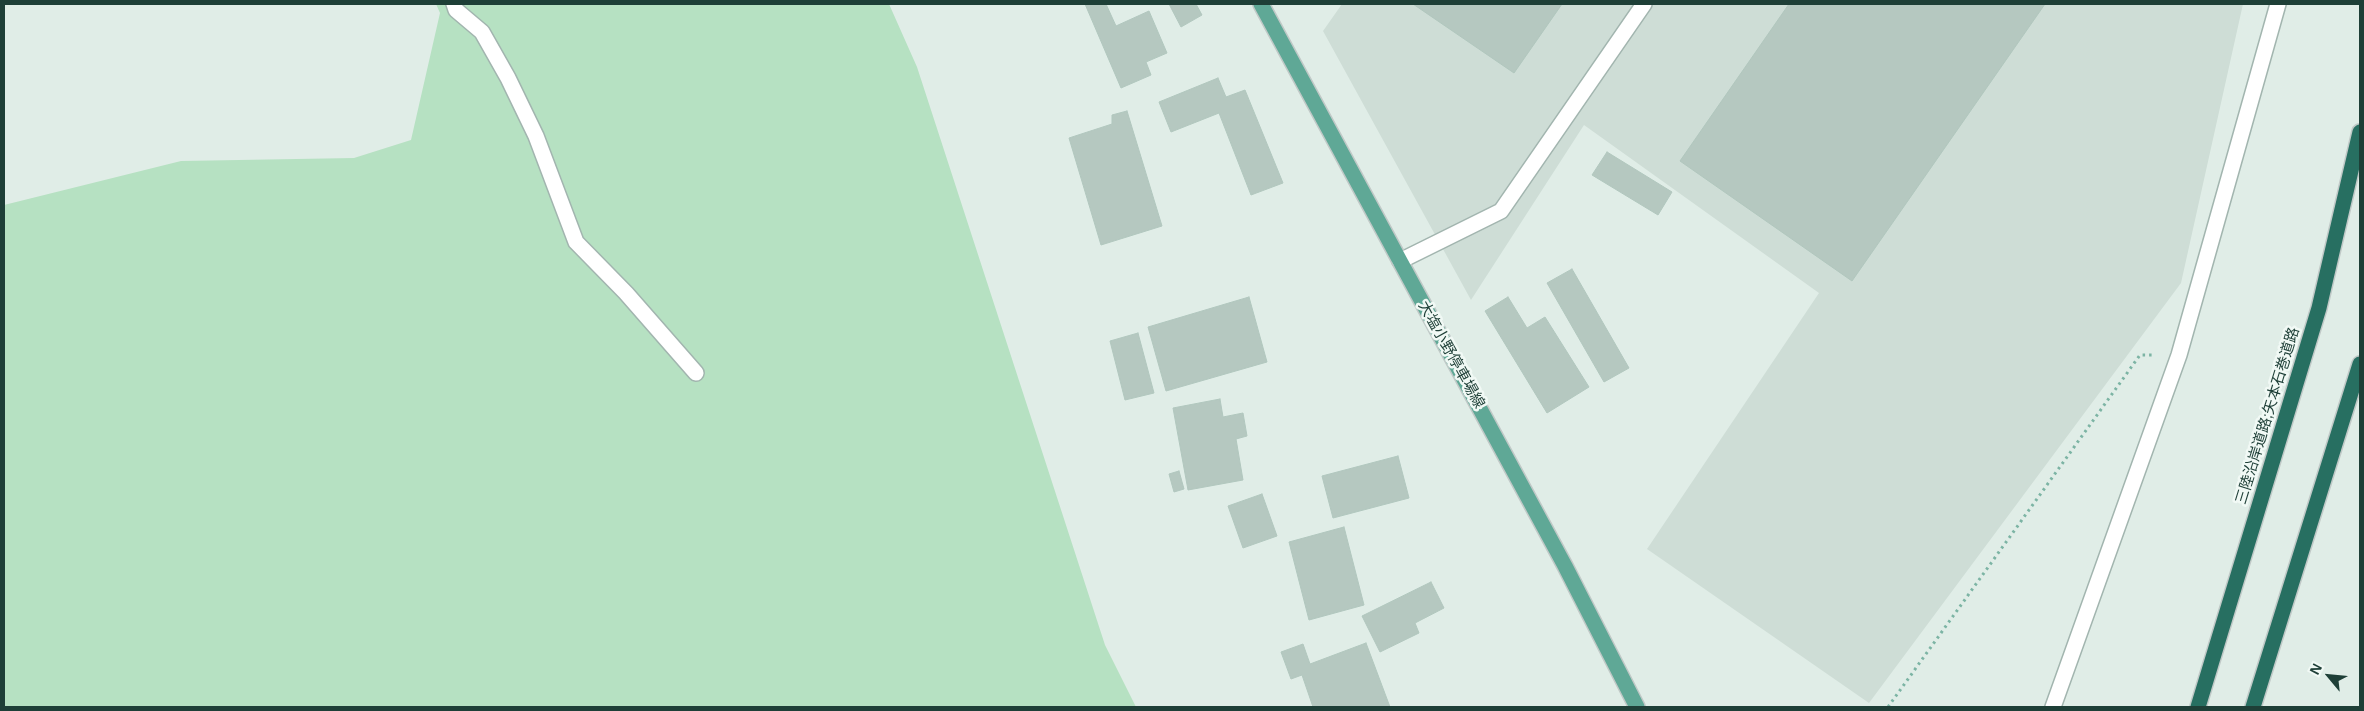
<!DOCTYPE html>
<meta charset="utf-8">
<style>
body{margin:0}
#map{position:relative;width:2364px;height:711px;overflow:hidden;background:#e0ede7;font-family:Arial,sans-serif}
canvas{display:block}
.frame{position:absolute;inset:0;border:5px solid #1e3f37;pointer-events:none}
.north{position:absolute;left:2304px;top:651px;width:50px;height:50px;-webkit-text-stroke:4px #f1f9f5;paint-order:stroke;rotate:298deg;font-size:14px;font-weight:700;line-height:20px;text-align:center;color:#1e3f37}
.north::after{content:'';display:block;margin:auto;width:18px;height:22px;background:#1e3f37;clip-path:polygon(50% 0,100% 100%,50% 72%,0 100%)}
</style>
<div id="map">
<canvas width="2364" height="711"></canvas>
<div class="frame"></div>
<div class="north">N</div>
</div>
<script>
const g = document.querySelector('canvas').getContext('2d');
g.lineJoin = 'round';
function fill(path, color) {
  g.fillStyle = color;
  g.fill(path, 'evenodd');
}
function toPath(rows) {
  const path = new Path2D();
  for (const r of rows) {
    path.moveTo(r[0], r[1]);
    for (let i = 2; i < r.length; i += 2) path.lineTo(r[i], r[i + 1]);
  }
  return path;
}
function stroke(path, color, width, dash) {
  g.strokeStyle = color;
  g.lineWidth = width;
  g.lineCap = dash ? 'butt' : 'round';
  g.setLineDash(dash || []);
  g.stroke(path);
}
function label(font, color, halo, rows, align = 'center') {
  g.font = font + ' Arial,"Noto Sans JP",sans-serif';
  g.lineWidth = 5;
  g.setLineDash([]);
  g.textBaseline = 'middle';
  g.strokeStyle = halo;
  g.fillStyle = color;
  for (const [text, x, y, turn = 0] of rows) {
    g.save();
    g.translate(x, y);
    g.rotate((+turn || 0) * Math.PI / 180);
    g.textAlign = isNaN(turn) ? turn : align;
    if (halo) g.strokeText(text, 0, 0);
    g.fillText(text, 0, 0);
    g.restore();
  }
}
const built = toPath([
 [1342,4,2243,4,2181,283,1869,703,1647,549,1819,293,1584,125,1471,300,1323,31]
]);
const green = toPath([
 [436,4,889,4,917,67,1105,645,1136,707,4,707,4,205,181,161,354,158,411,140,440,13]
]);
const building = toPath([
 [1085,4,1106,4,1116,26,1149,11,1167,53,1146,62,1151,75,1121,88,1085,4],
 [1169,4,1196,4,1202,15,1181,27,1169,4],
 [1413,4,1562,4,1514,73,1413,4],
 [1789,4,2045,4,1852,281,1680,161,1789,4],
 [1218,78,1226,97,1245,90,1283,183,1251,195,1219,113,1171,132,1159,102,1218,78],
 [1127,111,1162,226,1101,245,1069,138,1112,124,1112,115,1127,111],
 [1607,152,1672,192,1658,215,1592,175,1607,152],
 [1572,269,1629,368,1604,382,1547,283,1572,269],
 [1249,297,1267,362,1166,391,1148,327,1249,297],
 [1508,297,1527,328,1545,317,1589,387,1547,413,1485,311,1508,297],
 [1138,333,1154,393,1125,400,1110,341,1138,333],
 [1220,399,1223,417,1243,413,1247,436,1236,439,1243,480,1188,490,1173,408,1220,399],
 [1398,456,1409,498,1333,518,1322,476,1398,456],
 [1179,471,1184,489,1174,492,1169,474,1179,471],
 [1262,494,1277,536,1243,548,1228,506,1262,494],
 [1344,527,1364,605,1309,620,1289,542,1344,527],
 [1431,582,1444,608,1415,623,1419,633,1380,652,1362,616,1431,582],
 [1366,643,1390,707,1313,707,1302,675,1291,679,1281,652,1303,644,1310,664,1366,643]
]);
const path = toPath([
 [1888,707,2140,355,2152,355]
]);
const minor = toPath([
 [454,4,456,10,482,32,508,78,536,136,576,242,626,293,696,373],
 [1400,261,1501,211,1644,4],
 [2053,707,2179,355,2278,4]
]);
const major = toPath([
 [1261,4,1565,566,1637,707]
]);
const highway = toPath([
 [2198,707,2319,308,2360,132],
 [2253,707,2360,364]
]);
const streetNames = [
 ["大塩小野停車場線",1451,355,61],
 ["三陸沿岸道路;矢本石巻道路",2268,416,-73]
];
fill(built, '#ceddd6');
fill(green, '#b6e1c2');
fill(building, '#b5c8c0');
stroke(building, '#b1c7be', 1);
stroke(minor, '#a2b5af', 18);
stroke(major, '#c0c9c7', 18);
stroke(highway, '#c0c9c7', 18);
stroke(path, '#7cb4a4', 3, [2.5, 4]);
stroke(minor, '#fff', 15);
stroke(major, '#5fa896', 15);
stroke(highway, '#276f61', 15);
label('15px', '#1e3f37', '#f1f9f5', streetNames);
</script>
